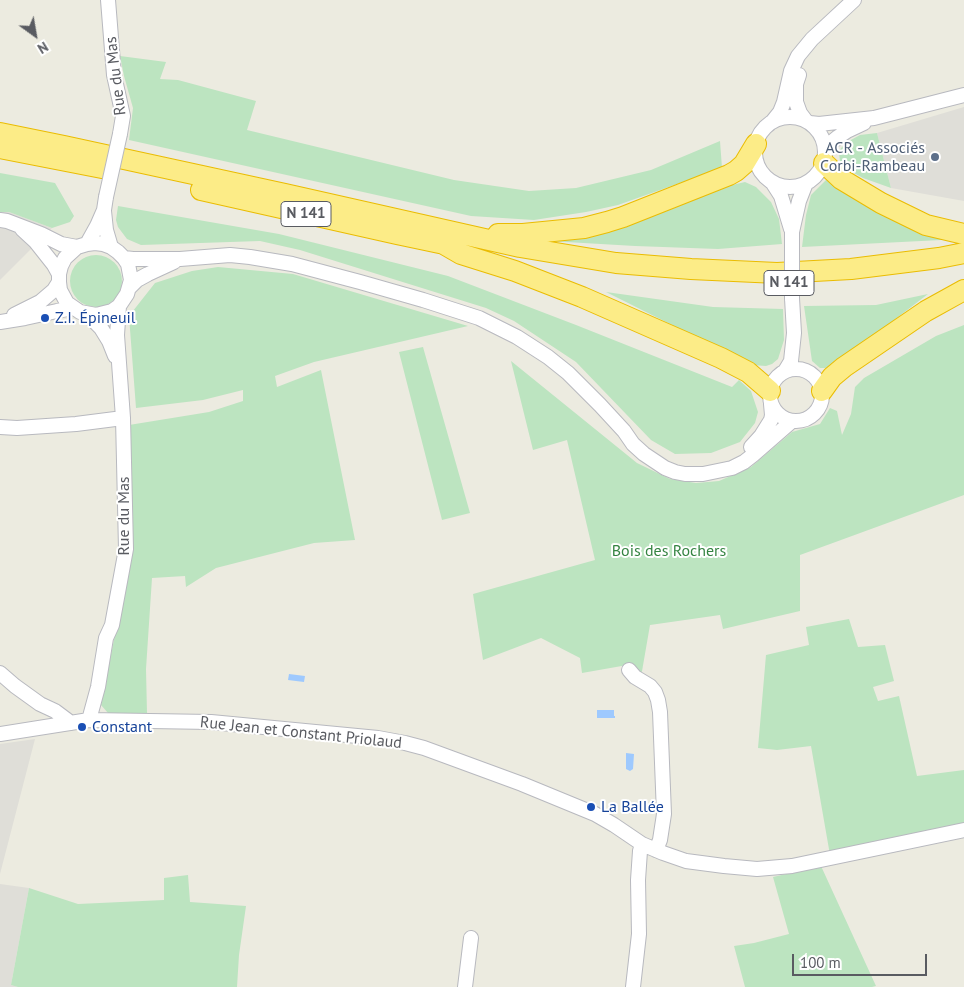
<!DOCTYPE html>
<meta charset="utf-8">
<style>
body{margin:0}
#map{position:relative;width:964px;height:987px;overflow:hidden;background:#ecebe0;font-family:"PT Sans",sans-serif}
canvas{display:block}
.north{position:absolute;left:10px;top:10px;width:50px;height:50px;-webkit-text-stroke:4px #fff;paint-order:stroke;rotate:148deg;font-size:14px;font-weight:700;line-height:20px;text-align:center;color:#595b61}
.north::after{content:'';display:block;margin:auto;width:18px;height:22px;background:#595b61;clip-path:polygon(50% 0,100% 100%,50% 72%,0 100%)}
.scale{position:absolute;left:792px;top:954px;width:135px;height:22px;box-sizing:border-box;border:2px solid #595b61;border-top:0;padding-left:6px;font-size:15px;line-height:18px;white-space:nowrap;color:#595b61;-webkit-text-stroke:4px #fff;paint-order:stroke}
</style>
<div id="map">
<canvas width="964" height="987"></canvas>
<div class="north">N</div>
<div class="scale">100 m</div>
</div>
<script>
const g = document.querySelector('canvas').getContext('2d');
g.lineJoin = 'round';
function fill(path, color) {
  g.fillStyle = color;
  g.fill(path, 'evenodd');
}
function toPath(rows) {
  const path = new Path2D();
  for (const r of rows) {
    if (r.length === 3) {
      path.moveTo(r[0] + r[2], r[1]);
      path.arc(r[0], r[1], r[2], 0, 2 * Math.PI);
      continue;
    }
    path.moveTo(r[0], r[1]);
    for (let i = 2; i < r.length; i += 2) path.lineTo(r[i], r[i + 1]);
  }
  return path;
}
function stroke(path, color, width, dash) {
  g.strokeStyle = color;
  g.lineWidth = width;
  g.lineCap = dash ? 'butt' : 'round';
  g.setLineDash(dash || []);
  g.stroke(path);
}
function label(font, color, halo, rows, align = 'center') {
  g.font = font + ' "PT Sans",sans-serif';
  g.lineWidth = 4;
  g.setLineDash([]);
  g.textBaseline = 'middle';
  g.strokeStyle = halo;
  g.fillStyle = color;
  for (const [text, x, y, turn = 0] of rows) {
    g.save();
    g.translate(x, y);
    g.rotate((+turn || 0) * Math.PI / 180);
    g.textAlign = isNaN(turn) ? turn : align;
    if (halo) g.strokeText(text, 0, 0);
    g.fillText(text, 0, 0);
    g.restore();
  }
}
const industrial = toPath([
 [964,107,964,201,891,188,877,133],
 [0,212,9,212,52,228,0,280],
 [35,739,0,874,0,744],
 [0,884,29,888,11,985,18,987,0,987]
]);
const green = toPath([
 [120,56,166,62,160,79,178,80,256,101,247,130,454,180,529,191,576,188,651,170,720,141,722,168,618,205,586,212,534,220,471,216,129,140,133,108,124,76],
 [877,133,891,188,863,178,845,168,840,161,839,153,841,148,849,141,860,135],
 [0,173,55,183,74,216,70,222,52,228,9,212,0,212],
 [827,179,961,239,802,247,806,215,811,195],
 [745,182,756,187,771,202,779,219,782,244,718,249,635,246,549,241,620,227,732,185],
 [118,206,279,234,448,276,576,325,732,387,739,380,751,391,758,412,755,423,740,442,711,453,675,454,651,440,576,362,514,321,486,308,300,250,260,241,141,245,127,239,118,227,116,220],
 [96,281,26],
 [218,267,293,274,468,326,314,362,275,376,277,387,321,370,355,540,314,543,216,568,186,587,185,576,152,578,146,669,147,713,108,713,101,705,132,549,129,425,209,412,243,401,243,390,203,400,136,408,129,316,155,283,192,271],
 [606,292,713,307,783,309,784,340,778,359,772,364,766,366,752,365],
 [928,294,837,364,826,368,820,368,812,361,804,306,876,305],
 [964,325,964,495,800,555,800,611,723,629,720,615,650,625,641,677,633,664,582,673,580,658,541,638,483,660,473,594,595,560,567,440,533,450,511,361,637,463,670,479,696,483,719,481,751,467,792,432,820,424,830,408,837,411,842,435,851,414,855,387,864,378,936,336],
 [423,347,470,513,442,520,399,352],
 [849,619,858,647,885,645,894,681,873,687,878,701,899,696,917,776,964,770,964,825,830,855,811,746,777,750,758,748,766,655,809,645,806,627],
 [821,866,876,986,872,987,745,987,734,946,754,943,789,934,773,877],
 [188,875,190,902,246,906,239,955,237,987,18,987,11,985,29,888,78,904,164,900,164,878]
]);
const water = toPath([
 [289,674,305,676,304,682,288,680],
 [597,710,614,710,614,716,615,716,615,718,597,718],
 [626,753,634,754,633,769,630,771,626,769]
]);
const minor = toPath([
 [108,0,114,75,123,116,120,134],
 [799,75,796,84,796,102,800,113,806,121],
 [790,152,35],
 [772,122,780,112,784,102,791,71,798,56,812,39,854,0],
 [810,123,819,124,874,118,964,95],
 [825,153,832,142,838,137,847,131,864,123],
 [772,182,781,196,791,229],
 [104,211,106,230,111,247],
 [0,220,7,221,41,234,61,244,77,247],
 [22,229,35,241,54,265,59,274],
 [87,244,97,226,104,210,106,197],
 [792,254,792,232,799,201,806,183],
 [124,258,128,264,131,280,127,294,119,306,112,311,96,315,80,312,67,303,60,290,59,282,59,274,61,266,65,258,77,247,87,244,95,243,103,244,111,247,118,252,124,258,133,259,180,259,230,255,250,257,292,264,360,282,423,300,479,318,517,337,548,357,568,373,600,405,624,431,633,444,644,454,665,468,675,472,685,474,703,474,732,468,744,462,753,455,792,421],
 [130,287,137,280,148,274,174,262],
 [14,315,40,302,54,290,59,282],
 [88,315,101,328,109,341,115,356],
 [0,322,25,318,57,311,73,308],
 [796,395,26],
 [785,371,791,361,794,333,792,298],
 [0,427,17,428,76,424,123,418],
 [751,447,761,436,771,420,772,415,771,404],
 [629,670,635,677,650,686,655,692,658,700,660,712,664,814,660,840,656,850],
 [0,673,15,686,40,704,55,711,71,723],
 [89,720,98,687,106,638,112,625,126,549,123,418,117,335,119,306],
 [0,734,89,720,211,722,378,738,405,743,424,748,522,784,595,814,614,825,642,844,663,853,686,861,724,866,757,869,792,866,964,830],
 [465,987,471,938],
 [633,987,639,934,638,880,640,851,642,844]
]);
const highway = toPath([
 [0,133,64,146,285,194,520,247,616,263,691,269,777,273,851,269,939,258,964,253],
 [0,148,102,168],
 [824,163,841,179,881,203,926,225,964,234],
 [201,190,397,234,449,245],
 [498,234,523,234,584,228,607,222,623,217,729,175,736,171,744,164,756,144],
 [442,243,461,254,515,271,582,297,721,358,748,372,770,391],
 [822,391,832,377,844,367,926,311,964,290]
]);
const minorBridge = toPath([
 [106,197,120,134],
 [792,254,792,298]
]);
const markers = [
 [935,157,5,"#5c6f8a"],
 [45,318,5,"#1a4fb4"],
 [82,727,5,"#1a4fb4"],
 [591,807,5,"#1a4fb4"]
];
const shields = [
 [306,214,50],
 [789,283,50]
];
const shieldNames = [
 ["N 141",306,214],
 ["N 141",789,283]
];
const streetNames = [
 ["Rue du Mas",116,76,-97],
 ["Rue du Mas",124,516,-90],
 ["Rue Jean et Constant Priolaud",301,733,6]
];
const serviceNames = [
 ["ACR - Associés",925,148],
 ["Corbi-Rambeau",925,166]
];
const transitNames = [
 ["Z.I. Épineuil",55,318],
 ["Constant",92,727],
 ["La Ballée",601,807]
];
const parkNames = [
 ["Bois des Rochers",669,551]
];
fill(industrial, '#dfded8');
fill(green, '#bce4c0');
fill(water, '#9ec9fe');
stroke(minor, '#b8b9bf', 16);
stroke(highway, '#eabc02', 22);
stroke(minor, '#fff', 14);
stroke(highway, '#fcec87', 20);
stroke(minorBridge, '#b8b9bf', 16, []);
stroke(minorBridge, '#fff', 14);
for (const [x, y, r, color] of markers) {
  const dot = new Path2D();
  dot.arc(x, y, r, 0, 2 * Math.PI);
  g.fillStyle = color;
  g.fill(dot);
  stroke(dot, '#fff', 2);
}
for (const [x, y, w] of shields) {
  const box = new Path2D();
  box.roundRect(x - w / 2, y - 12.5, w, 25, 4);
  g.fillStyle = '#fff';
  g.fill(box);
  stroke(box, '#595b61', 1);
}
label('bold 15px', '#595b61', null, shieldNames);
label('16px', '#595b61', '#fff', streetNames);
label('16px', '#4e5e75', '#fff', serviceNames, 'right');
label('16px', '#164399', '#fff', transitNames, 'left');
label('16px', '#358442', '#fff', parkNames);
</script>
